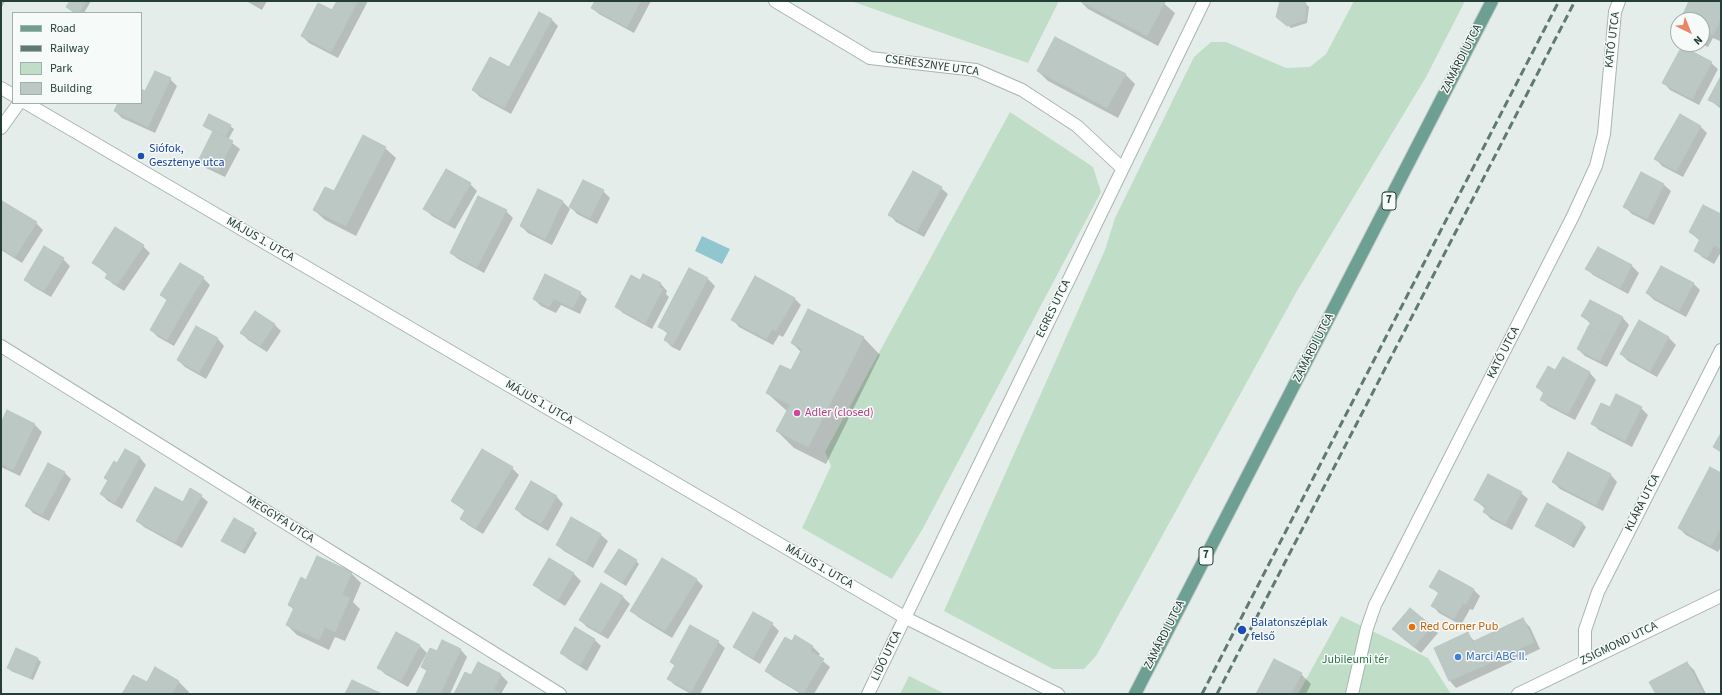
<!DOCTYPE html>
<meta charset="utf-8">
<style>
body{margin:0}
#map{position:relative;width:1722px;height:695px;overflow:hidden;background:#e5edea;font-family:"Source Sans 3",sans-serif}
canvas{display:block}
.frame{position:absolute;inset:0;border:2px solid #253e37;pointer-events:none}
.legend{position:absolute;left:12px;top:12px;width:130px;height:92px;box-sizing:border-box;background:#f6faf8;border:1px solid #a2afab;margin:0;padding:5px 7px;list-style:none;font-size:12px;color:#253e37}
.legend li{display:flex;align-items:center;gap:8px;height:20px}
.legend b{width:20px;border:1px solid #a2afab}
.north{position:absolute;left:1670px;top:12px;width:40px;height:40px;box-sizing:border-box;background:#f6faf8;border:1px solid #a2afab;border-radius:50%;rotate:137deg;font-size:11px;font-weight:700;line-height:16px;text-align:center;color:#253e37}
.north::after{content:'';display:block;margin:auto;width:14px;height:18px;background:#e98668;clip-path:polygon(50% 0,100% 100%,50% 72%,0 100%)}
</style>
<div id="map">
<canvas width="1722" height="695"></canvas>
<div class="frame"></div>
<ul class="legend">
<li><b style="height:5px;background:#6da092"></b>Road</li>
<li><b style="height:5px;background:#607a72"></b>Railway</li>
<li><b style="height:11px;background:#c0ddc7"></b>Park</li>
<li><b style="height:11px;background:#bbc8c3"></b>Building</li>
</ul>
<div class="north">N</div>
</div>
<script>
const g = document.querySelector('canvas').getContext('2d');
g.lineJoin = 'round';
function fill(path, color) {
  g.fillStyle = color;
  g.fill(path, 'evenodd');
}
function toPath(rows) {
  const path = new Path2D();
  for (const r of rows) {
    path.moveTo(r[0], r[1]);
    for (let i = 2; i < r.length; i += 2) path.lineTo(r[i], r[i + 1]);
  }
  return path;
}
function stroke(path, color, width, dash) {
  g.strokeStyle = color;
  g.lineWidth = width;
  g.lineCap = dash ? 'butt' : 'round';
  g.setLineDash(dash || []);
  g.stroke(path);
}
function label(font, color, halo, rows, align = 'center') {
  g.font = font + ' "Source Sans 3",sans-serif';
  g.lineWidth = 3;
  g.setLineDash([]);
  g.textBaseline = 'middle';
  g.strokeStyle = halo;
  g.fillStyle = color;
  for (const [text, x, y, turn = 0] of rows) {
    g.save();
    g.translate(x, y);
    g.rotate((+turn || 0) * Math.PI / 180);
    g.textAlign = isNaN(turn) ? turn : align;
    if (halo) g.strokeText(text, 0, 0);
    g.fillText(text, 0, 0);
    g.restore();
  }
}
const green = toPath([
 [851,1,1059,1,1028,63],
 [1354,1,1465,1,1426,77,1297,291,1096,656,1084,669,1053,669,944,611,1105,250,1115,218,1194,57,1211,42,1226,42,1286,68,1310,67,1326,54],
 [1010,112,1093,167,1101,192,922,530,892,579,802,528,831,466,825,452],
 [1341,616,1428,658,1451,694,1298,694],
 [909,676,945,694,900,694]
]);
const water = toPath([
 [702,236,730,249,722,264,695,251]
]);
const shadow = toPath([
 [1,1,5,1,1,9],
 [71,1,91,1,84,13,75,13,70,10,67,7],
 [246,1,267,1,262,10],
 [339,1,368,1,338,58,309,43,302,36,333,12],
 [596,1,651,1,634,33,599,14,592,8],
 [1080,1,1161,1,1175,13,1158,46,1088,9],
 [1302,1,1309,7,1307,23,1291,28,1281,20],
 [1690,1,1721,1,1720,41,1713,38,1708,47,1701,44,1702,44,1702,20,1683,20,1682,18],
 [551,19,558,26,511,114,480,97,473,90,510,69],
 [1711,63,1718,69,1699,105,1670,90,1664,83],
 [1038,71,1125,74,1135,84,1118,118,1048,81],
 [1721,78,1721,109,1710,100],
 [170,79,177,86,155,133,122,118,115,111,119,103,141,103,141,90,146,93],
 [204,126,230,126,234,129,228,140,240,149,225,177,206,168,199,161,214,132],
 [1701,127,1707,133,1683,177,1662,166,1656,159],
 [385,148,396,158,356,236,325,220,314,210],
 [1642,173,1664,185,1671,191,1654,225,1632,214,1625,207],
 [584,181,603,191,610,198,597,224,577,214,571,207,552,245,528,233,521,226,538,190,563,202,570,209],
 [470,184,477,191,455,229,432,216,425,209],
 [941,188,948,194,924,237,896,222,890,215],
 [2,202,36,223,43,230,22,263,1,250],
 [506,211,513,218,484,273,458,259,451,253],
 [1721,216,1721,252,1714,264,1702,257,1695,250,1700,241,1690,232],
 [143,246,150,253,124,291,113,284,107,278,108,275,93,263],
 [1598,248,1632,266,1639,273,1628,294,1593,275,1587,269],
 [63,259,70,266,51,297,32,286,25,280],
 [689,269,708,279,715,286,680,351,672,347,665,340,668,334,659,326],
 [643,275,661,284,667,291,666,294,669,297,652,329,623,313,616,306,640,281],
 [203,278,210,285,174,346,158,337,151,330,168,301,161,295],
 [1693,283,1700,290,1686,317,1654,300,1647,293],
 [580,293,587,299,580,314,561,305,556,313,541,306,534,299],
 [794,298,801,305,783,337,779,335,773,345,739,327,733,320],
 [1590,301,1623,318,1629,325,1607,367,1585,356,1578,349,1591,324,1582,316],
 [1640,322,1669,338,1676,345,1657,377,1628,361,1621,354],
 [274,324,281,331,267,352,248,340,242,333],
 [196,328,218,339,224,346,206,379,185,367,178,360],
 [863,337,880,355,826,464,794,448,777,431,787,411,767,393,791,372,801,352,792,343],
 [1563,359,1590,373,1596,380,1575,420,1548,406,1541,399,1544,394,1537,387,1556,372],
 [1641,408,1648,415,1632,447,1599,430,1592,423],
 [8,412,35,425,42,432,20,476,1,467,1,426],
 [125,450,140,458,146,465,122,509,108,501,101,494,108,481,105,478,117,464],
 [1568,453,1611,475,1617,482,1603,511,1560,489,1553,482],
 [512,468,519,475,483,534,468,525,461,519,466,512,452,501],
 [64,472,71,479,49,521,33,513,27,506],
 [1721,474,1721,547,1718,552,1686,535,1679,528],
 [531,482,557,497,563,504,548,531,523,516,516,509],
 [1521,493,1528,499,1512,530,1491,519,1484,512,1486,509,1475,500],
 [201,496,208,502,182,548,144,527,137,521],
 [572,518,601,535,608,541,593,568,564,551,557,545],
 [1583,524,1586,527,1574,548,1536,526],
 [253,530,257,533,245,554,222,541],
 [550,559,574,574,581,581,565,606,541,591,534,584],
 [636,561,639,564,626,586,609,575],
 [1439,571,1474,590,1480,596,1473,610,1470,609,1461,625,1439,613,1433,606,1439,594,1431,586],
 [351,573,361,583,353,602,360,609,345,641,335,637,329,650,297,635,287,625,294,610,289,605,307,581],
 [696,579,703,586,672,638,638,617,632,611],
 [601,584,623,597,630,604,608,639,587,627,580,620],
 [1523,620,1530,627,1540,649,1456,688,1450,681,1435,648,1467,633,1475,642],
 [772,624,779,631,760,664,742,653,735,646],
 [1431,627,1438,633,1421,653,1400,636],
 [397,633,420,646,427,653,408,687,385,674,378,667],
 [795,636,813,647,820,654,818,657,830,667,814,694,801,694,773,677,766,671,792,642],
 [595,640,601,646,587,671,568,659,561,653],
 [443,642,461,650,467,657,450,694,417,694,428,672,422,667,437,653],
 [718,642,725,648,700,694,691,694,675,685,668,679,675,666,671,662],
 [16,650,38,659,41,662,33,680,11,671,8,667],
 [478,663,501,675,508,682,501,694,455,694,471,676],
 [1687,663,1694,670,1706,694,1657,694],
 [155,669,179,682,189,692,188,694,124,694,148,684],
 [1301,674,1311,684,1306,694,1257,694]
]);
const building = toPath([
 [70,1,86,1,79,13,76,13,66,7,70,1],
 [337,1,358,1,331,52,301,36,318,3,332,10,337,1],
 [595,1,641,1,627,27,591,8,595,1],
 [1080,1,1164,1,1165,2,1147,36,1080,1],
 [1280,1,1303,1,1306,3,1305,20,1287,26,1276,17,1280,1],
 [1689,1,1721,1,1721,19,1713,35,1706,31,1702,40,1702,20,1684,20,1681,19,1689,1],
 [539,12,552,19,504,108,472,90,490,57,509,67,539,12],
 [1055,37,1126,74,1107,108,1037,71,1055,37],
 [1682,46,1712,62,1692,99,1662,83,1682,46],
 [155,71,171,78,148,127,114,111,118,103,141,103,141,89,145,91,155,71],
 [1721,76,1721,106,1708,100,1721,76],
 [209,114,231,125,225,137,203,126,209,114],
 [1680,114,1701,126,1676,171,1654,159,1680,114],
 [213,131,233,141,218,171,198,161,213,131],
 [363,135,386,147,346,226,313,210,325,187,334,191,363,135],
 [446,169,471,183,448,223,423,209,446,169],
 [913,171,942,187,917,231,888,215,913,171],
 [1641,172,1664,184,1647,219,1623,207,1641,172],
 [583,180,604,190,590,218,569,207,583,180],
 [538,189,563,201,545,239,520,226,538,189],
 [478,196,507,210,477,267,450,253,478,196],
 [2,201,37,222,15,257,1,248,2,201],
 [1703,205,1721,214,1721,249,1714,245,1707,258,1694,251,1700,239,1689,232,1703,205],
 [115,227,144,245,117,285,105,278,108,273,92,263,115,227],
 [44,246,64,258,44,291,24,280,44,246],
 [1598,247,1632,265,1620,288,1585,269,1598,247],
 [180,263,204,277,184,310,160,295,180,263],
 [1661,266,1694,283,1679,311,1646,293,1661,266],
 [689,268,708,278,673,345,664,340,668,332,658,327,689,268],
 [545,274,581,292,573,308,554,299,549,307,533,299,545,274],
 [643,274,661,283,659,287,663,289,645,323,615,307,631,275,640,280,643,274],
 [755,276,795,298,776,331,772,329,766,339,731,320,755,276],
 [167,300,184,310,167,340,150,330,167,300],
 [1590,300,1623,317,1611,339,1588,327,1591,322,1581,316,1590,300],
 [808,309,864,337,808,447,776,431,790,405,766,393,780,365,791,370,802,349,791,343,808,309],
 [255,311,275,324,260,346,240,333,255,311],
 [1639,320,1669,337,1650,371,1620,354,1639,320],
 [196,326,218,338,199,373,177,360,196,326],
 [1588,327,1611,339,1600,361,1577,349,1588,327],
 [1563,357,1590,372,1568,414,1540,400,1544,392,1536,387,1548,366,1555,370,1563,357],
 [1616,394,1642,407,1625,441,1591,424,1601,403,1610,407,1616,394],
 [7,410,35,424,13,470,1,464,1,423,7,410],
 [1721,433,1721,452,1713,447,1721,433],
 [125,449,140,457,115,503,100,494,108,480,104,478,114,461,117,463,125,449],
 [482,449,513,467,476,528,460,519,465,510,451,501,482,449],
 [1568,452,1611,474,1596,505,1552,482,1568,452],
 [48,463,65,472,42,515,25,506,48,463],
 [1710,467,1721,473,1721,528,1711,546,1678,528,1710,467],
 [1488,474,1522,492,1505,524,1483,512,1486,506,1474,500,1488,474],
 [531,481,557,496,541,524,515,509,531,481],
 [155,487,183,502,190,488,202,495,175,542,136,521,155,487],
 [1547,503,1583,523,1571,545,1535,526,1547,503],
 [571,517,601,534,586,562,556,545,571,517],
 [234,518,254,529,242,552,221,541,234,518],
 [619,549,637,560,622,583,604,572,619,549],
 [317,556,352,572,342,595,350,598,335,632,325,627,319,640,286,625,294,608,288,605,301,577,306,580,317,556],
 [549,558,574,573,558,600,533,585,549,558],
 [662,558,697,579,665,631,630,611,662,558],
 [1439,570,1474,589,1466,604,1463,603,1454,619,1431,606,1439,592,1429,587,1439,570],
 [601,583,623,596,601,633,579,620,601,583],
 [1410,608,1432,626,1414,647,1392,629,1410,608],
 [753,612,773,623,753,658,733,647,753,612],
 [1523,618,1534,642,1483,666,1472,642,1523,618],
 [690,625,719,641,691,692,667,679,675,665,670,662,690,625],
 [575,627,595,639,580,665,560,653,575,627],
 [396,632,420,645,401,681,377,668,396,632],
 [1468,632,1483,666,1449,681,1434,648,1468,632],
 [795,635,813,646,810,651,824,659,803,694,765,671,785,637,792,641,795,635],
 [442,640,461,649,440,694,416,694,427,670,421,667,430,648,437,651,442,640],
 [16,648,38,658,30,678,7,668,16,648],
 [1274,659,1302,673,1291,694,1256,694,1274,659],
 [478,662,501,674,494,689,501,694,454,694,465,672,471,675,478,662],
 [1687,662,1704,694,1656,694,1649,682,1687,662],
 [155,667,179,681,172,694,122,694,133,675,147,682,155,667],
 [352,680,382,694,345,694,352,680]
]);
const minor = toPath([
 [775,1,870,58,976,70,1022,90,1077,126,1122,168],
 [1,88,13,95],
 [26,103,906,618,1058,694],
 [1,128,19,103],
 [1,346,560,694],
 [1585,661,1585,630,1598,592,1721,350],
 [868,694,1204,1],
 [1352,694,1367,628,1375,605,1573,216,1596,166,1604,134,1615,12,1619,1],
 [1518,694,1721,596]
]);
const major = toPath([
 [1135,694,1492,1]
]);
const rail = toPath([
 [1202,694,1559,1],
 [1217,694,1575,1]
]);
const markers = [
 [141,156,4,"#1a4fb4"],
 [797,413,4,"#d1479c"],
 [1412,627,4,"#e8710a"],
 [1242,630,5,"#1a4fb4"],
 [1458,657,4,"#3f7fe0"]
];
const shields = [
 [1389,201,14],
 [1206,556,14]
];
const shieldNames = [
 ["7",1389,201],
 ["7",1206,556]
];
const streetNames = [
 ["KATÓ UTCA",1613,40,-83],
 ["ZAMÁRDI UTCA",1462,59,-63],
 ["CSERESZNYE UTCA",932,66,8],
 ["MÁJUS 1. UTCA",260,240,30],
 ["EGRES UTCA",1054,309,-64],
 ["ZAMÁRDI UTCA",1314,348,-63],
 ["KATÓ UTCA",1504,353,-63],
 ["MÁJUS 1. UTCA",539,403,30],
 ["KLÁRA UTCA",1643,503,-63],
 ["MEGGYFA UTCA",280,520,32],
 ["MÁJUS 1. UTCA",819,567,30],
 ["ZAMÁRDI UTCA",1165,635,-63],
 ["ZSIGMOND UTCA",1619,644,-26],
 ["LIDÓ UTCA",887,656,-64]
];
const transitNames = [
 ["Siófok,",149,149],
 ["Gesztenye utca",149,163],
 ["Balatonszéplak",1251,623],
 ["felső",1251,637]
];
const hotelNames = [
 ["Adler (closed)",805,413]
];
const foodNames = [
 ["Red Corner Pub",1420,627]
];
const shopNames = [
 ["Marci ABC II.",1466,657]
];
const parkNames = [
 ["Jubileumi tér",1355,660]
];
fill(green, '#c0ddc7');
fill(water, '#92c6ce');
fill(shadow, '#0003');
fill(building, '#bbc8c3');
stroke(building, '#b8c7c0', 1);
stroke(minor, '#a8b5b1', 14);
stroke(major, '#c2c9c7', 14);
stroke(minor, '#fff', 12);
stroke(major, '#6da092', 12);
stroke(rail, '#607a72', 3, [8, 4]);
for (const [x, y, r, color] of markers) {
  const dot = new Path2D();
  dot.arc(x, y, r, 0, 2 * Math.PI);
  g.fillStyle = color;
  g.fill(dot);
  stroke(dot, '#f6faf8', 1.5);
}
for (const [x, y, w] of shields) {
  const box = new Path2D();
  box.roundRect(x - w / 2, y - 9, w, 18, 3);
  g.fillStyle = '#f6faf8';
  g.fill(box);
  stroke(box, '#253e37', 1);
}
label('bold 11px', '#253e37', null, shieldNames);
label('12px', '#253e37', '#f6faf8', streetNames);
label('12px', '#164399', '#f6faf8', transitNames, 'left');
label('12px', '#b23c85', '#f6faf8', hotelNames, 'left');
label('12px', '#c56008', '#f6faf8', foodNames, 'left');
label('12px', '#366cbe', '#f6faf8', shopNames, 'left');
label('12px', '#32734a', '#f6faf8', parkNames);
</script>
